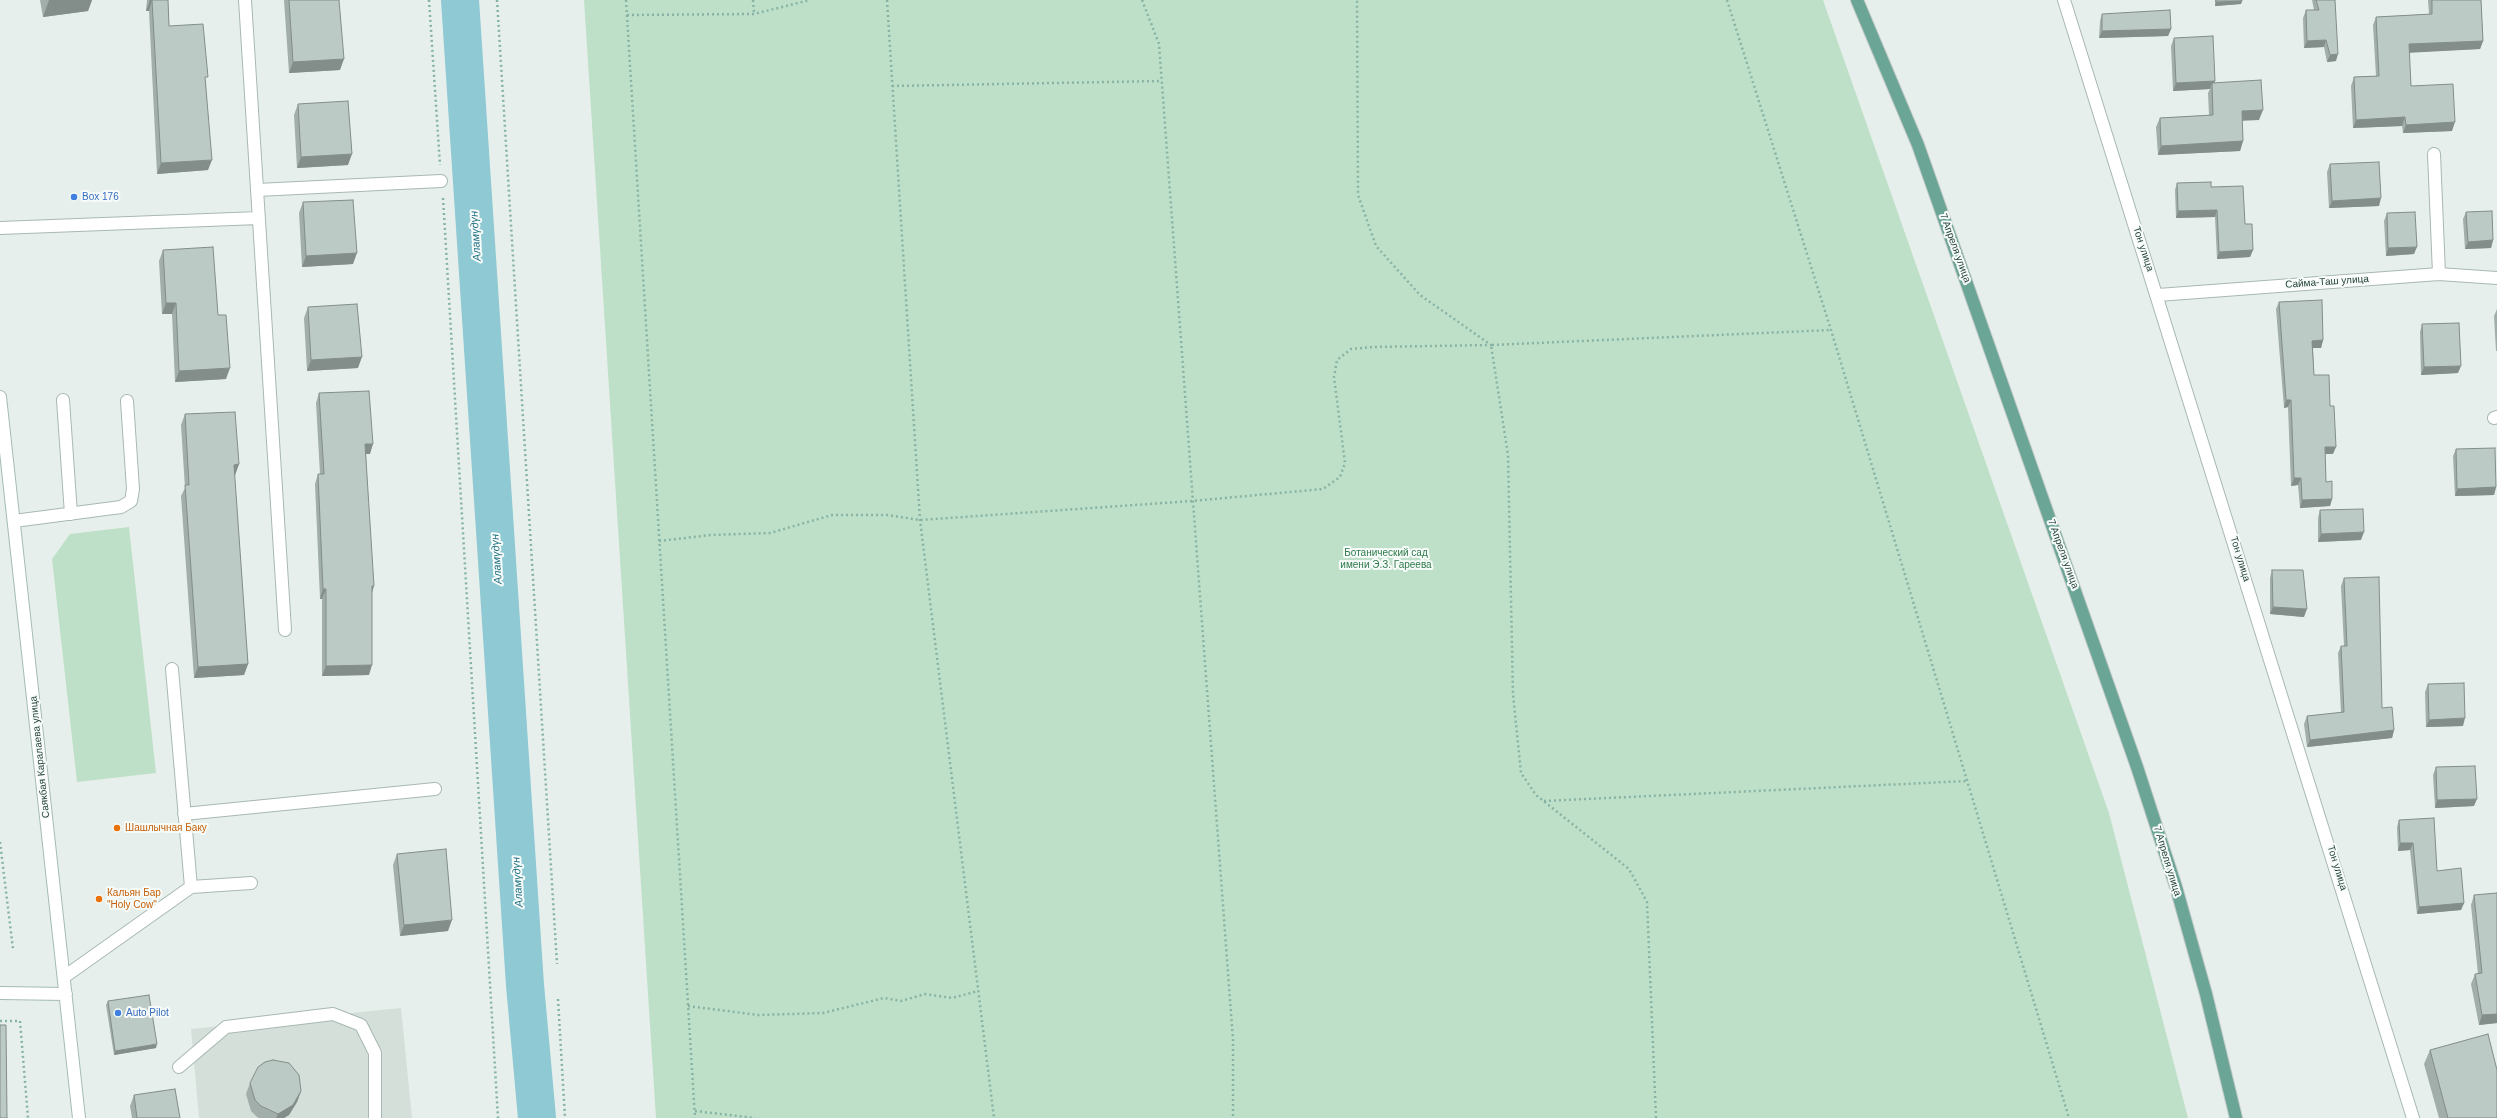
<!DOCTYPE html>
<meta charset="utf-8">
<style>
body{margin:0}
canvas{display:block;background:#e6efeb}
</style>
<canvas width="2497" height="1118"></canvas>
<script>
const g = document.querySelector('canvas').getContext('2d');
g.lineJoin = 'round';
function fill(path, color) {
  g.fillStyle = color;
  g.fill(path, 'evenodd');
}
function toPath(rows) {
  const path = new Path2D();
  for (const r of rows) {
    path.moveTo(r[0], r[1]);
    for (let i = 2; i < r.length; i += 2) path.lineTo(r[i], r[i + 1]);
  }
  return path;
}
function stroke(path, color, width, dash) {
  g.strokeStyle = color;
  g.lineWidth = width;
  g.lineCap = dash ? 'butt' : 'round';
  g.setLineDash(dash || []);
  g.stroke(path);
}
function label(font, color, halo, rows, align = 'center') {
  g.font = font + ' Arial,sans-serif';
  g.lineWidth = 4;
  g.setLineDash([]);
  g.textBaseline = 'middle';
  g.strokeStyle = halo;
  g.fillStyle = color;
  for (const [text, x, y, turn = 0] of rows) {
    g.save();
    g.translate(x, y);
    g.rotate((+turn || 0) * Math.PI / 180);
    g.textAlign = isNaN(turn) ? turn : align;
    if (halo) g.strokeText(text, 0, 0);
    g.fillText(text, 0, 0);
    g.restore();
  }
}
const built = toPath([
 [401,1008,412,1118,199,1118,191,1029]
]);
const green = toPath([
 [584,0,1823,0,2109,813,2188,1118,656,1118],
 [129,527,156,773,77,782,52,559,70,534]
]);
const river = toPath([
 [460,0,525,985,537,1118]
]);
const path = toPath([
 [429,0,440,165],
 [497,0,557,964],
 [626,0,695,1118],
 [753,0,754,13],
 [887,0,920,520,994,1118],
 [1142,0,1159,44,1233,1040,1233,1118],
 [1727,0,1831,330,2069,1118],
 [627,15,754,14,810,0],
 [892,86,1161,81],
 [443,198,498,1118],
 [659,541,711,535,770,533,832,515,887,515,920,520,1192,501,1323,489,1340,477,1345,463,1334,377,1337,360,1351,349,1372,347,1491,345,1420,295,1376,246,1358,195,1357,0],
 [1544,801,1967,781],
 [0,842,13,949],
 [558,999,565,1118],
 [688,1006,758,1015,823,1013,884,998,901,1001,925,994,952,998,978,991],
 [0,1021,20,1021,28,1118],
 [695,1111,755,1118],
 [1656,1118,1647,902,1629,869,1536,795,1521,773,1513,694,1508,455,1491,345,1831,330]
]);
const service = toPath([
 [2434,154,2439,274],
 [257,190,441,181],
 [63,400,71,514],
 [2494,418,2497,417],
 [14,521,121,507,131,501,133,489,127,401],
 [172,669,191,887],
 [184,814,435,789],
 [64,977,191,887,251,883],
 [179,1067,226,1027,333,1014,361,1025,375,1053,375,1118]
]);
const minor = toPath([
 [245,0,285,630],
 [2064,0,2413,1118],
 [0,228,259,218],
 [2158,295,2439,274,2497,278]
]);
const secondary = toPath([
 [0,397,79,1118],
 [0,993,66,994]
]);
const primary = toPath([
 [1857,0,1918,145,2137,767,2176,887,2206,994,2236,1118]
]);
const wall = toPath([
 [40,0,92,0,88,11,43,17],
 [147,0,168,0,169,26,206,82,208,170,157,174,149,11,146,11],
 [284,0,339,0,340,70,289,73],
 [2215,0,2242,0,2241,4,2215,6],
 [2312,0,2335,0,2336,61,2327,62,2324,47,2304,48,2303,18,2306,10,2314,10],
 [2428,0,2481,0,2483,41,2480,49,2409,52,2411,86,2452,131,2403,133,2402,126,2353,128,2351,86,2354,77,2376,76,2373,25,2376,17,2429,14],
 [2102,14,2171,29,2168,36,2099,38,2100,21],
 [2174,38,2215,83,2259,120,2242,120,2243,141,2240,151,2158,155,2156,127,2160,118,2209,115,2208,93,2210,89,2173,91,2171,46],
 [298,104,348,165,297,168,294,115],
 [2330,164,2379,206,2329,208,2327,172],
 [2177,183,2211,187,2245,224,2253,250,2250,257,2217,259,2215,217,2176,218,2175,190],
 [303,202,353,264,302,267,299,213],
 [2466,212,2493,240,2491,248,2465,249,2463,219],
 [2387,213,2414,254,2386,256,2384,221],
 [163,250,218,315,226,379,175,382,172,314,162,314,159,261],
 [2279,302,2323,340,2321,348,2313,348,2314,375,2330,406,2333,454,2325,454,2326,482,2332,499,2330,506,2300,508,2298,485,2291,486,2288,407,2284,408,2276,309],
 [308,307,358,368,307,371,304,318],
 [2497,309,2497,351,2496,351,2494,316],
 [2422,324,2458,373,2421,375,2420,332],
 [319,393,370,454,366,454,372,593,369,675,322,676,322,599,320,599,315,484,318,474,320,474,316,403],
 [185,414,239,464,235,475,234,475,248,664,244,675,194,678,181,496,185,488,181,425],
 [2456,449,2496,487,2494,495,2455,496,2453,456],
 [2320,510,2361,540,2318,542,2318,518],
 [2272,570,2304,617,2270,614,2270,578],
 [2344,578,2382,708,2394,730,2392,738,2307,747,2304,724,2307,716,2341,713,2338,653,2341,646,2344,646,2341,586],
 [2428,684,2463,726,2426,727,2425,692],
 [2436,767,2474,806,2435,808,2433,775],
 [2399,820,2437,871,2464,903,2461,910,2417,914,2410,850,2398,851,2397,827],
 [397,854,448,931,400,936,393,865],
 [2474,895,2497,1023,2479,1025,2471,984,2475,974,2478,974,2471,905],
 [108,1001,156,1048,114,1055,106,1005],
 [2430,1050,2497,1118,2439,1118,2424,1064],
 [250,1083,301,1091,297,1102,289,1115,284,1118,259,1118,257,1117,251,1111,246,1094],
 [134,1095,180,1118,132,1118,130,1106]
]);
const shadedWall = toPath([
 [49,0,92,0,88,11,43,17],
 [150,0,152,0,149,11,146,11],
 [2242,1,2241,4,2215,6,2216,2],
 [2171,29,2168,36,2099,38,2102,31],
 [2326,40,2324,47,2304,48,2307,41],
 [2483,41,2480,49,2406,53,2409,44],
 [2338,54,2336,61,2327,62,2330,55],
 [344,59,340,70,289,73,293,62],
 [2215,81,2213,88,2212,83,2210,89,2173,91,2176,83],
 [2263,110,2259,120,2238,121,2242,111],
 [2405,117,2402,126,2353,128,2356,120],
 [2455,122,2452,131,2403,133,2406,125],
 [2243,141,2240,151,2158,155,2161,146],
 [352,154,348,165,297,168,301,157],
 [212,160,208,170,157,174,161,163],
 [2381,198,2379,206,2329,208,2332,201],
 [2217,210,2215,217,2176,218,2178,211],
 [2493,240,2491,248,2465,249,2468,242],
 [2417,247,2414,254,2386,256,2388,248],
 [2253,250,2250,257,2217,259,2219,252],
 [357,253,353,264,302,267,306,256],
 [166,303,176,303,172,314,162,314],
 [2323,340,2321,348,2310,348,2312,341],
 [362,357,358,368,307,371,311,360],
 [2461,366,2458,373,2421,375,2424,367],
 [230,368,226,379,175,382,179,371],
 [2286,400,2291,400,2288,407,2284,408],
 [365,444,373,444,370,454,362,454],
 [2325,447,2336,447,2333,454,2322,454],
 [239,464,235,475,230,476,234,465],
 [2294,478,2301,478,2298,485,2291,486],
 [2496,487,2494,495,2455,496,2457,489],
 [2332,499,2330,506,2300,508,2302,500],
 [2364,532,2361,540,2318,542,2321,534],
 [372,586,374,586,371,596],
 [323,589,326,589,322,599,320,599],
 [2273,607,2307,609,2304,617,2270,614],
 [248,664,244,675,194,678,198,667],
 [372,665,369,675,322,676,326,666],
 [2465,718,2463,726,2426,727,2429,720],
 [2394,730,2392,738,2307,747,2310,740],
 [2477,799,2474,806,2435,808,2437,800],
 [2400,843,2413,843,2410,850,2398,851],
 [2464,903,2461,910,2417,914,2419,907],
 [452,920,448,931,400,936,404,925],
 [2497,1014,2497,1023,2479,1025,2482,1015],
 [157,1044,156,1048,114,1055,115,1051],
 [301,1091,297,1102,289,1115,284,1118,276,1118,278,1114]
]);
const building = toPath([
 [150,0,168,0,169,26,203,24,208,77,205,77,212,160,161,163,152,0,150,0],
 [289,0,339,0,344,59,293,62,289,0],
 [2216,0,2242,0,2242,1,2216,2,2216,0],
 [2316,0,2335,0,2338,54,2330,55,2326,40,2307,41,2306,10,2319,10,2316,0],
 [2432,0,2481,0,2483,41,2409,44,2411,86,2453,84,2455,122,2406,125,2405,117,2356,120,2354,77,2379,76,2376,17,2432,14,2432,0],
 [2170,10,2171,29,2102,31,2102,14,2170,10],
 [2213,36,2215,81,2176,83,2174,38,2213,36],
 [2261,80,2263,110,2242,111,2243,141,2161,146,2160,118,2213,115,2212,83,2261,80],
 [348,101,352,154,301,157,298,104,348,101],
 [2379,162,2381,198,2332,201,2330,164,2379,162],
 [2211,182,2211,187,2243,186,2245,224,2252,224,2253,250,2219,252,2217,210,2178,211,2177,183,2211,182],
 [353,200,357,253,306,256,303,202,353,200],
 [2492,211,2493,240,2468,242,2466,212,2492,211],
 [2415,212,2417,247,2388,248,2387,213,2415,212],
 [213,247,218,315,226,315,230,368,179,371,176,303,166,303,163,250,213,247],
 [2322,300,2323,340,2312,341,2314,375,2329,375,2330,406,2334,406,2336,447,2325,447,2326,482,2332,481,2332,499,2302,500,2301,478,2294,478,2291,400,2286,400,2279,302,2322,300],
 [357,304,362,357,311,360,308,307,357,304],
 [2459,323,2461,366,2424,367,2422,324,2459,323],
 [369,391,373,444,365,444,374,586,372,586,372,665,326,666,326,589,323,589,318,474,324,474,319,393,369,391],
 [235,412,239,464,234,465,248,664,198,667,185,485,189,485,185,414,235,412],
 [2495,448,2496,487,2457,489,2456,449,2495,448],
 [2363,509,2364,532,2321,534,2320,510,2363,509],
 [2272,570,2303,570,2307,609,2273,607,2272,570],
 [2379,577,2382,708,2392,707,2394,730,2310,740,2307,716,2344,712,2341,646,2347,646,2344,578,2379,577],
 [2464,683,2465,718,2429,720,2428,684,2464,683],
 [2475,766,2477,799,2437,800,2436,767,2475,766],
 [2434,818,2437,871,2461,868,2464,903,2419,907,2413,843,2400,843,2399,820,2434,818],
 [446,849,452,920,404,925,397,854,446,849],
 [2497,893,2497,1014,2482,1015,2475,974,2482,973,2474,895,2497,893],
 [149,995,157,1044,115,1051,108,1001,149,995],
 [0,1025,6,1025,7,1118,0,1118,0,1025],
 [2488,1034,2497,1070,2497,1118,2448,1118,2430,1050,2488,1034],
 [273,1060,289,1063,299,1075,301,1091,293,1105,278,1114,261,1106,255,1100,250,1083,258,1067,265,1062,273,1060],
 [175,1089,180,1118,137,1118,134,1095,175,1089]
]);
const markers = [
 [74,197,4,"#3f7fe0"],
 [117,828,4,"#e8710a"],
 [99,899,4,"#e8710a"],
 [118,1013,4,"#3f7fe0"]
];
const shopNames = [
 ["Box 176",82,197],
 ["Auto Pilot",126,1013]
];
const streetNames = [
 ["7 Апреля улица",1955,248,70],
 ["Тон улица",2143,249,72],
 ["Сайма-Таш улица",2327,282,-4],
 ["7 Апреля улица",2063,554,70],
 ["Тон улица",2240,559,73],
 ["Саякбая Каралаева улица",40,757,-96],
 ["7 Апреля улица",2167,861,73],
 ["Тон улица",2337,868,73]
];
const parkNames = [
 ["Ботанический сад",1386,553],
 ["имени Э.З. Гареева",1386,565]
];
const foodNames = [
 ["Шашлычная Баку",125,828],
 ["Кальян Бар",107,893],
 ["\"Holy Cow\"",107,905]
];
const waterNames = [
 ["Аламүдүн",476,236,-94],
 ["Аламүдүн",497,559,-94],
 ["Аламүдүн",518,882,-94]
];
fill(built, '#d4dfda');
fill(green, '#bfe0c8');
stroke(river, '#8ec9d4', 38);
stroke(service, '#a8b8b2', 14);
stroke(minor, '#a8b8b2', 14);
stroke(secondary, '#a4bbb3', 14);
stroke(primary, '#c2cac8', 14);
stroke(path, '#86b3a5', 2.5, [2, 3]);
stroke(service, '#fff', 12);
stroke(minor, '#fff', 12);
stroke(secondary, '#fff', 12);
stroke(primary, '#6aa596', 12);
fill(wall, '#a1aea9');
fill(shadedWall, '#838d89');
fill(building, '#bbcac4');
stroke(building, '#838d89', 1);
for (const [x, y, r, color] of markers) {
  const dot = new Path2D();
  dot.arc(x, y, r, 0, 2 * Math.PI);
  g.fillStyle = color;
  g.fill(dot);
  stroke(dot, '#f7fbf9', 1.5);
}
label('10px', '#366cbe', '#f7fbf9', shopNames, 'left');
label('10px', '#24423a', '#f7fbf9', streetNames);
label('10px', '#2d7a4b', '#f7fbf9', parkNames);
label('10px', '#c56008', '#f7fbf9', foodNames, 'left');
label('italic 11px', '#1c6f80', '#f7fbf9', waterNames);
</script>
